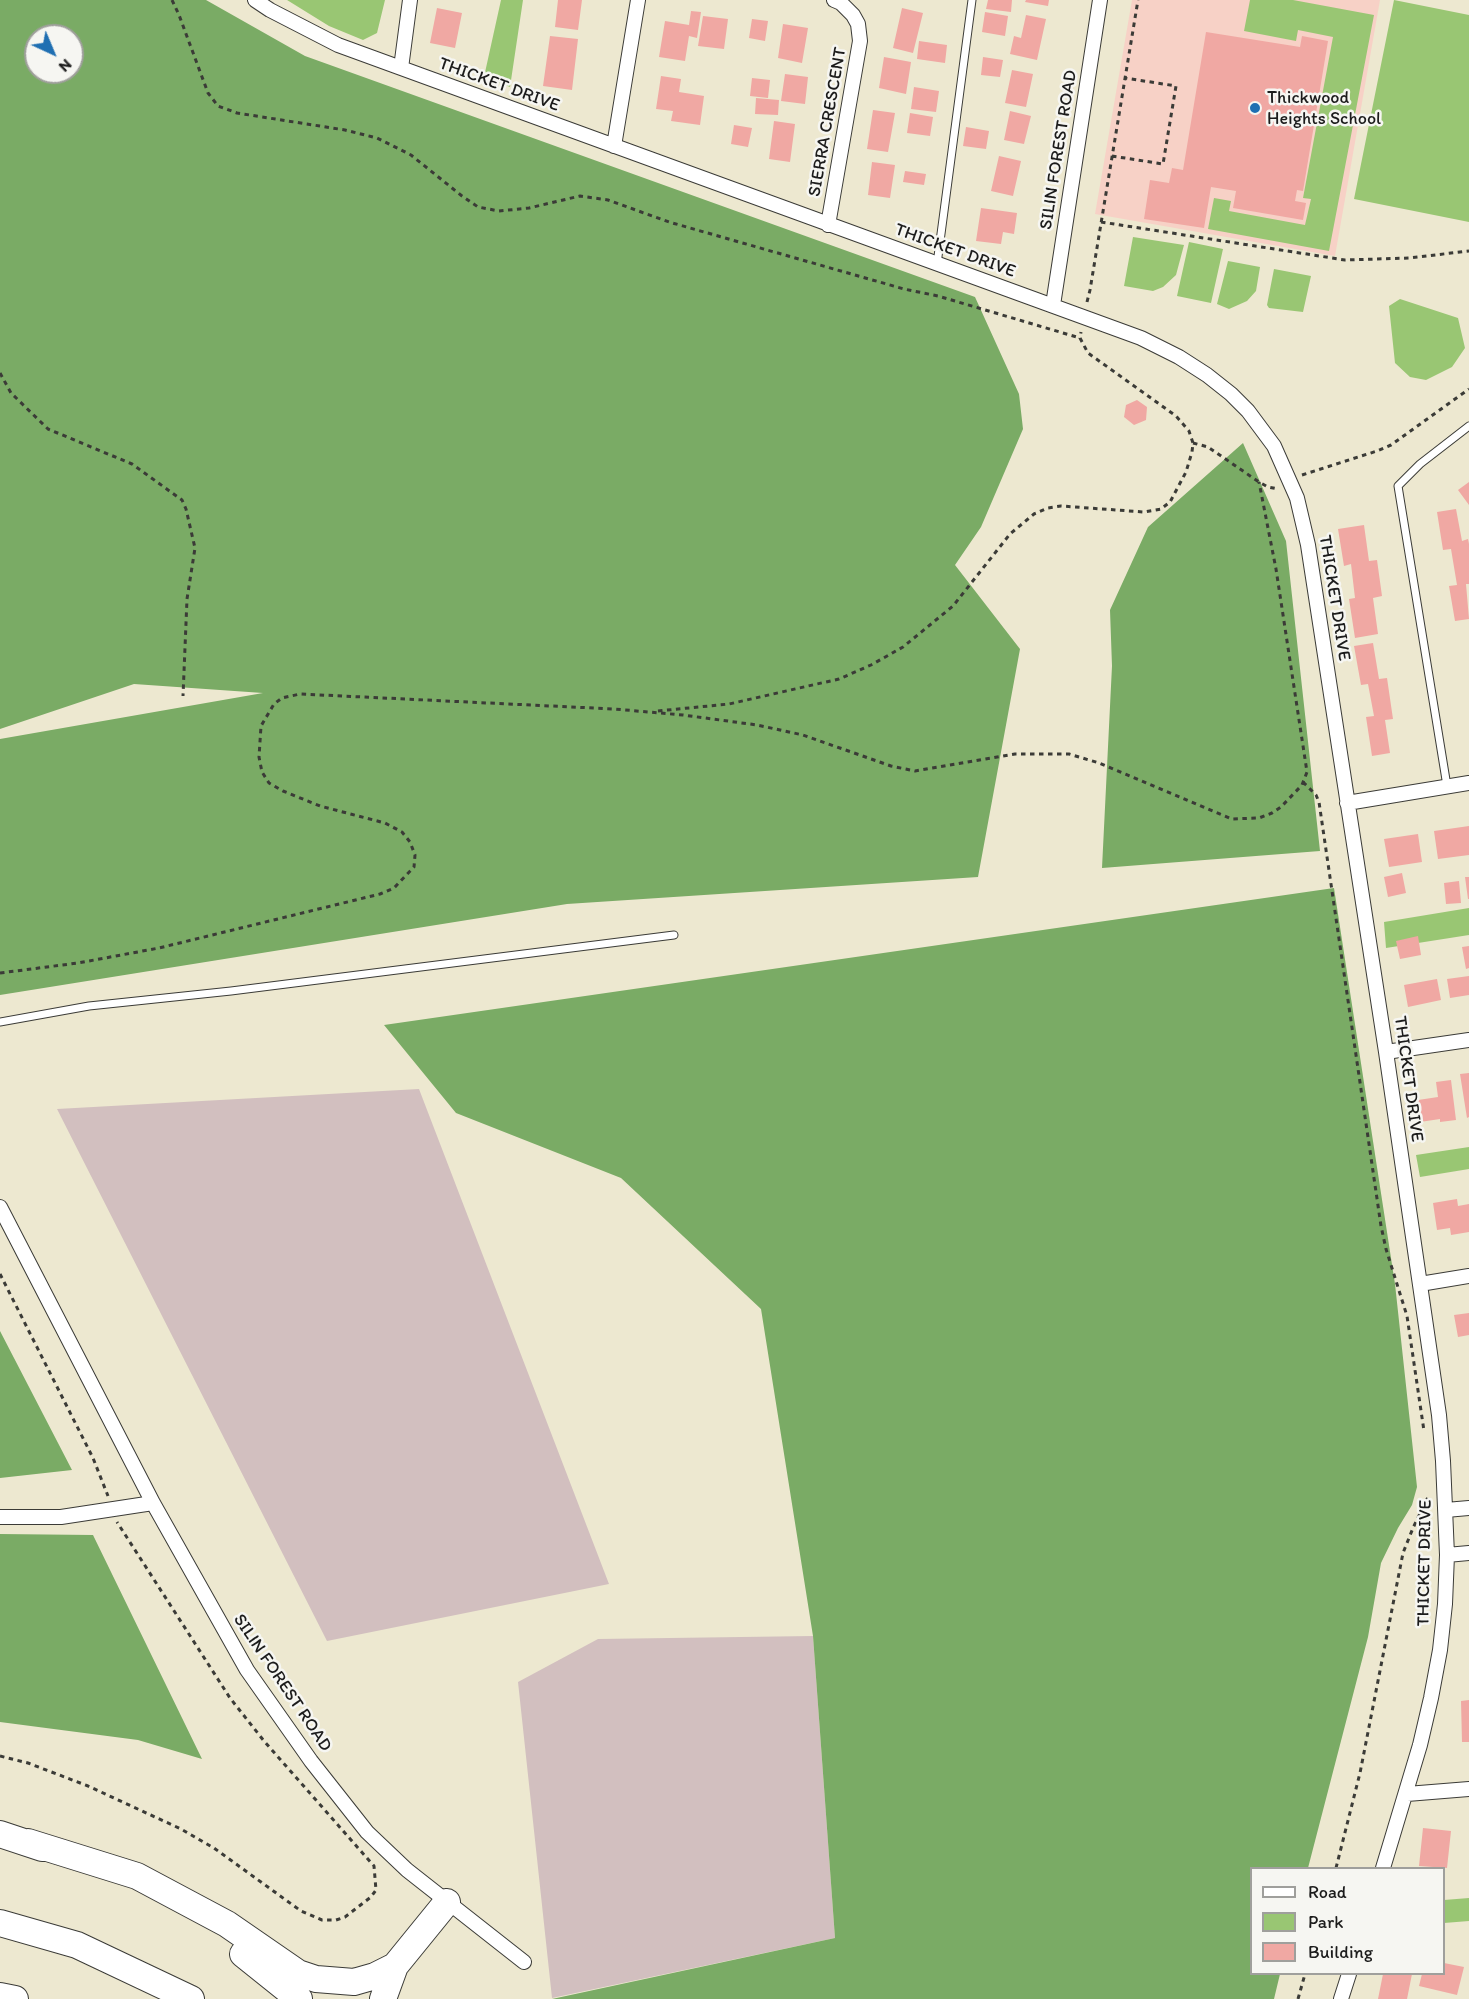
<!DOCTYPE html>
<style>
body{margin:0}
#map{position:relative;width:1469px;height:1999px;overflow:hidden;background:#ede8d0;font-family:Itim,sans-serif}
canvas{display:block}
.legend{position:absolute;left:1250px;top:1867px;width:195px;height:108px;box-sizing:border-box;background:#f6f6f2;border:2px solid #9f9f9c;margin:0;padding:8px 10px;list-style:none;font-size:18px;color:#1c1c1c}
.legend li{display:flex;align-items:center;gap:12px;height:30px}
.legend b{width:30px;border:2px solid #9f9f9c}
.north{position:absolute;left:24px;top:24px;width:60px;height:60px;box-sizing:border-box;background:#f6f6f2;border:2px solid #9f9f9c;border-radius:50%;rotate:136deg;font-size:16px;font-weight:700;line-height:24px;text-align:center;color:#1c1c1c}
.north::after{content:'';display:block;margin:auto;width:21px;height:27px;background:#1f6fb2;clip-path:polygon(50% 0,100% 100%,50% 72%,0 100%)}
</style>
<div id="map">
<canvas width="1469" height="1999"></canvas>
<ul class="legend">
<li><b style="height:8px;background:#fff"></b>Road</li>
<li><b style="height:16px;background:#99c673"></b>Park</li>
<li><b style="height:16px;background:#f0a8a3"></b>Building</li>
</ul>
<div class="north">N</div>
</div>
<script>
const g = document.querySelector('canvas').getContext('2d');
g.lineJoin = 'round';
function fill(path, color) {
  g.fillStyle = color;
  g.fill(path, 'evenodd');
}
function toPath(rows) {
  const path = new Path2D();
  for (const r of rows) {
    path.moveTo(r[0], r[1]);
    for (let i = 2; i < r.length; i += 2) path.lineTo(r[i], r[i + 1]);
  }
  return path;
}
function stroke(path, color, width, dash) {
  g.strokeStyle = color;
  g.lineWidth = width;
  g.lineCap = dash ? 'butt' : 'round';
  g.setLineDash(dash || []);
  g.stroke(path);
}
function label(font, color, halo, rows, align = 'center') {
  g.font = font + ' Itim,sans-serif';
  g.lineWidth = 5;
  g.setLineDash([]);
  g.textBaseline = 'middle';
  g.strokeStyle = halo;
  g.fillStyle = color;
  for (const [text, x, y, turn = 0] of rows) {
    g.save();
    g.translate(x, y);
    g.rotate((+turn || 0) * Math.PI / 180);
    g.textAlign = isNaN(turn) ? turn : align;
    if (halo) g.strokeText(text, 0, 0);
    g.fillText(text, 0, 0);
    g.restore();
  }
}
const built = toPath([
 [1132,0,1380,0,1335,256,1095,214]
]);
const industrial = toPath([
 [419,1089,609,1584,327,1641,57,1109],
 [813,1636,835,1938,552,1998,518,1682,598,1639]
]);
const green = toPath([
 [287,0,385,0,377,33,363,40,329,26],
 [501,0,523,0,510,87,484,77],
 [1250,0,1293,0,1374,15,1329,251,1208,229,1214,198,1231,201,1229,211,1305,225,1311,199,1303,198,1333,37,1298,30,1296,41,1244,31],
 [1394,0,1469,15,1469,222,1354,199],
 [1133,237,1184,245,1176,275,1163,287,1153,291,1124,286],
 [1189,242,1223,249,1211,303,1177,296],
 [1228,261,1260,267,1256,291,1247,301,1229,309,1217,304],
 [1274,269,1311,276,1303,312,1269,308,1267,305],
 [1400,299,1458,318,1465,348,1452,367,1426,380,1410,377,1395,363,1389,306],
 [1469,908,1469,935,1386,948,1384,922],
 [1469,1147,1469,1169,1420,1177,1416,1155],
 [1469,1898,1469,1921,1444,1923,1444,1900]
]);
const forest = toPath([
 [0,0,206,0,305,56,975,297,1019,394,1023,429,981,527,955,565,1020,649,978,877,567,904,0,995,0,739,263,693,134,684,0,729],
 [36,36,72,36,72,72,36,72],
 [1243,443,1286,541,1320,851,1102,868,1112,666,1110,610,1148,527],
 [1334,888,1395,1284,1417,1487,1412,1505,1398,1528,1381,1563,1368,1637,1308,1868,1252,1868,1252,1974,1280,1974,1274,1999,552,1999,835,1938,813,1636,761,1309,621,1178,456,1113,384,1025],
 [0,1331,72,1470,0,1478],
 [0,1534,93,1535,202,1759,138,1740,0,1722]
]);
const building = toPath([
 [558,0,582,0,578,30,555,27],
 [988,0,1012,0,1011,12,986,9],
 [1026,0,1049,0,1048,6,1025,2],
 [437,8,462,13,455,48,430,43],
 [902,8,923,13,913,53,893,48],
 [691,11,701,12,697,38,689,36,685,61,659,57,665,21,689,25],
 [985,12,1008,16,1005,36,982,32],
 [1026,15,1046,19,1037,60,1010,54,1014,36,1021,38],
 [703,16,728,19,724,49,698,46],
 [752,19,768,21,765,41,749,38],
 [783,24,808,28,802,63,778,58],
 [1206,32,1300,47,1302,36,1328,41,1303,191,1297,190,1295,201,1306,203,1303,220,1233,208,1236,191,1211,187,1204,228,1144,219,1150,180,1169,183,1172,168,1183,170],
 [550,36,578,39,572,90,543,86],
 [919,41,947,45,945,63,917,59],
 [884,57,911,62,906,94,879,88],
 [983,57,1003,60,1000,77,981,75],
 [1012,70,1033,74,1026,107,1005,103],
 [785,74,808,77,805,104,781,101],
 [661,76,681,79,679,92,704,96,700,125,671,121,673,111,656,109],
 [752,78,770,80,768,98,750,96],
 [914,87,939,91,936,112,911,109],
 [756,98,779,100,778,115,755,114],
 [873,110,895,113,888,152,867,149],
 [1010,111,1031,116,1024,144,1004,140],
 [910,113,933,117,930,136,907,133],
 [774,121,795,124,790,162,769,159],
 [734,125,752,128,748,147,731,144],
 [966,127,989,131,986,149,963,146],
 [999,156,1021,161,1013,196,991,191],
 [872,162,895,165,890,198,868,195],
 [905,171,926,174,924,185,903,182],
 [981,208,1017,213,1014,234,1003,232,1001,244,976,241],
 [1137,400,1147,407,1146,420,1134,425,1124,417,1126,405],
 [1469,482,1469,505,1458,490],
 [1456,509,1462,541,1468,539,1469,544,1469,584,1466,584,1469,619,1455,621,1449,586,1457,585,1451,549,1443,550,1437,512],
 [1364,525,1369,561,1377,560,1382,596,1373,598,1378,634,1355,638,1349,599,1355,598,1351,564,1344,566,1338,529],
 [1373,643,1379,679,1387,678,1393,719,1385,720,1390,753,1372,756,1366,717,1374,716,1368,684,1361,685,1354,646],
 [1469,826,1469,855,1438,859,1434,831],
 [1418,834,1422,862,1389,867,1384,839],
 [1402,873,1406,893,1388,897,1384,877],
 [1465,877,1469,877,1469,899,1468,899],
 [1459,881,1461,903,1446,904,1444,883],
 [1418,936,1421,955,1400,959,1396,941],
 [1469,946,1469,968,1466,969,1462,947],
 [1469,976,1469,995,1450,998,1447,979],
 [1437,979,1441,1000,1408,1007,1404,985],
 [1469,1073,1469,1117,1467,1118,1460,1074],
 [1451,1080,1456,1120,1440,1122,1440,1119,1420,1122,1418,1100,1438,1097,1436,1082],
 [1457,1199,1458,1206,1469,1204,1469,1232,1451,1235,1450,1228,1437,1230,1433,1203],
 [1469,1313,1469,1335,1458,1337,1454,1315],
 [1469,1700,1469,1742,1462,1742,1461,1701],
 [1423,1828,1451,1831,1447,1868,1419,1866],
 [1444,1963,1464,1967,1457,1995,1419,1986,1422,1974,1444,1974],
 [1383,1974,1412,1974,1407,1999,1378,1999]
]);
const path = toPath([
 [172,0,179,15,208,93,218,106,237,113,345,130,377,138,411,155,462,196,478,207,499,211,529,208,580,196,608,200,669,222,904,289,938,296,1080,338],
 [1112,156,1163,164,1176,86,1125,78],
 [1101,222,1345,260,1409,258,1469,251],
 [1087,302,1090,290,1138,0],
 [0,373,11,393,48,429,132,464,182,500,186,509,195,548,187,599,183,696],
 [1193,443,1208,447,1259,482,1268,487,1278,489],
 [1302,475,1377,451,1391,445,1469,389],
 [658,711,729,704,839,679,871,665,903,647,953,606,1010,534,1034,514,1048,508,1061,506,1144,512,1161,509,1170,502,1186,472,1192,452,1193,443,1189,431,1176,416,1088,353,1080,338,1081,332],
 [1303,782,1316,795,1319,802,1381,1226,1386,1249,1407,1316,1424,1431],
 [0,973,78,963,159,948,380,894,394,888,414,867,415,855,410,842,402,832,385,823,320,806,283,791,269,783,262,772,259,757,261,726,274,704,282,698,300,694,614,709,683,715,757,725,803,735,891,766,915,771,1015,754,1069,754,1099,763,1232,819,1259,818,1272,813,1281,807,1302,785,1307,772,1276,569,1259,482],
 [0,1274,93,1458,108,1496],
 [0,1756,28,1763,88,1786,181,1829,214,1848,301,1911,322,1920,336,1920,345,1917,371,1897,376,1890,374,1866,264,1741,230,1698,117,1522],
 [1336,1868,1360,1773,1403,1553,1413,1528,1428,1497],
 [1298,1999,1305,1974]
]);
const lane = toPath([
 [937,264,972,0],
 [1447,786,1398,486,1420,464,1469,426],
 [0,1022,89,1006,231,991,674,935]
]);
const street = toPath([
 [255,0,270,10,338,45,1141,338,1179,357,1207,375,1231,394,1248,411,1274,446,1297,498,1308,545,1386,1052,1439,1415,1443,1461,1447,1555,1445,1604,1440,1650,1431,1698,1420,1745,1383,1868],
 [401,68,410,0],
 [614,146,638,0],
 [828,225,860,41,858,24,853,15,841,3,834,0],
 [1053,305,1100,0],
 [1347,803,1469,783],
 [1386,1052,1469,1040],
 [0,1207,153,1503,247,1670,311,1761,367,1832,407,1870,524,1962],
 [1420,1284,1469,1276],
 [1446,1510,1469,1508],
 [0,1517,61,1517,153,1503],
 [1447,1555,1469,1553],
 [1407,1794,1469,1789],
 [1341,1999,1349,1974]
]);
const highway = toPath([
 [0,1834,42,1848],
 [28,1842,137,1876,227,1924,298,1973,316,1979,354,1982,375,1976,395,1966],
 [0,1923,77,1945,191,1999],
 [243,1954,299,1999],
 [0,1996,15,1999],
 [383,1999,395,1966,447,1902]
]);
const markers = [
 [1255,108,6,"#1f6fb2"]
];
const streetNames = [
 ["THICKET DRIVE",499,85,20],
 ["SIERRA CRESCENT",828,122,-80],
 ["SILIN FOREST ROAD",1059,150,-81],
 ["THICKET DRIVE",955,251,20],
 ["THICKET DRIVE",1334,598,81],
 ["THICKET DRIVE",1408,1079,82],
 ["THICKET DRIVE",1425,1563,-89],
 ["SILIN FOREST ROAD",282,1683,56]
];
const poiNames = [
 ["Thickwood",1267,98],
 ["Heights School",1267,119]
];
fill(built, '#f7d1c6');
fill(industrial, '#d2bfbf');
fill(green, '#99c673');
fill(forest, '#7aab65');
fill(building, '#f0a8a3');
stroke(lane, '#3b3b37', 9);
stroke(street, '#3b3b37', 16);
stroke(highway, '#3b3b37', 28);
stroke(path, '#3b3b37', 3, [4.5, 4.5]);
stroke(lane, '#fff', 7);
stroke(street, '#fff', 14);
stroke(highway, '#fff', 26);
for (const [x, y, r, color] of markers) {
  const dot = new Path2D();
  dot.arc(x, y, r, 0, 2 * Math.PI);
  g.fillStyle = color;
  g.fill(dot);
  stroke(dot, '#f6f6f2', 2);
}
label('18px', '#1c1c1c', '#f6f6f2', streetNames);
label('18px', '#1c1c1c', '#f6f6f2', poiNames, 'left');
</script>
